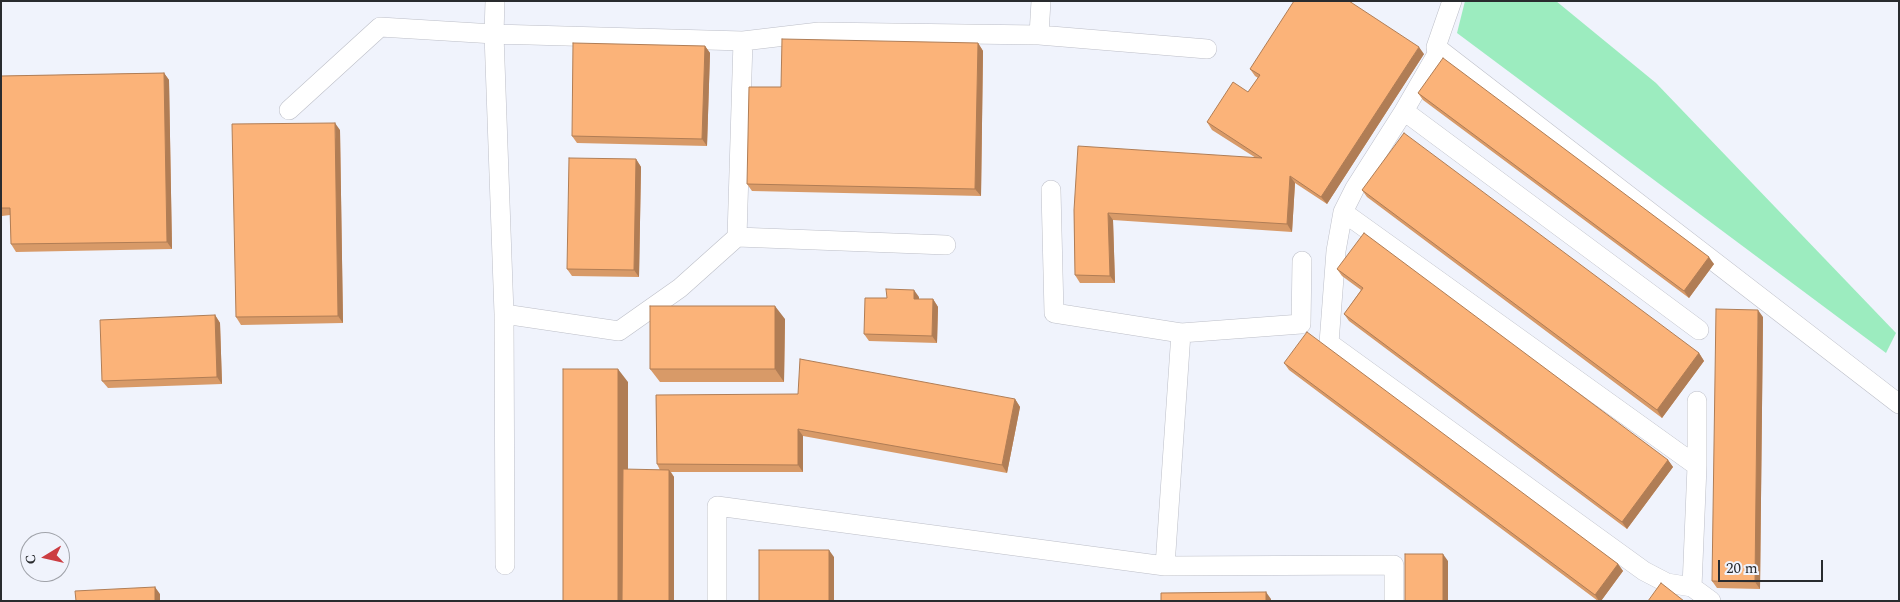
<!DOCTYPE html>
<meta charset="utf-8">
<style>
body{margin:0}
#map{position:relative;width:1900px;height:602px;overflow:hidden;background:#f0f3fc;font-family:Spectral,serif}
canvas{display:block}
.frame{position:absolute;inset:0;border:2px solid #292b2e;pointer-events:none}
.north{position:absolute;left:20px;top:532px;width:50px;height:50px;box-sizing:border-box;background:#f0f3fc;border:1px solid #a0a3aa;border-radius:50%;rotate:261deg;font-size:14px;font-weight:700;line-height:20px;text-align:center;color:#292b2e}
.north::after{content:'';display:block;margin:auto;width:18px;height:22px;background:#cc3d42;clip-path:polygon(50% 0,100% 100%,50% 72%,0 100%)}
.scale{position:absolute;left:1718px;top:560px;width:105px;height:22px;box-sizing:border-box;border:2px solid #292b2e;border-top:0;padding-left:6px;font-size:15px;line-height:18px;white-space:nowrap;color:#292b2e;-webkit-text-stroke:4px #f0f3fc;paint-order:stroke}
</style>
<div id="map">
<canvas width="1900" height="602"></canvas>
<div class="frame"></div>
<div class="north">С</div>
<div class="scale">20 m</div>
</div>
<script>
const g = document.querySelector('canvas').getContext('2d');
g.lineJoin = 'round';
function fill(path, color) {
  g.fillStyle = color;
  g.fill(path, 'evenodd');
}
function toPath(rows) {
  const path = new Path2D();
  for (const r of rows) {
    path.moveTo(r[0], r[1]);
    for (let i = 2; i < r.length; i += 2) path.lineTo(r[i], r[i + 1]);
  }
  return path;
}
function stroke(path, color, width, dash) {
  g.strokeStyle = color;
  g.lineWidth = width;
  g.lineCap = dash ? 'butt' : 'round';
  g.setLineDash(dash || []);
  g.stroke(path);
}
const green = toPath([
 [1465,1,1556,1,1656,83,1896,333,1886,353,1457,33]
]);
const lane = toPath([
 [495,1,494,34,504,314,505,565],
 [1452,1,1436,47,1437,54,1404,111,1699,330],
 [1039,35,1041,1],
 [1436,47,1899,404],
 [289,110,380,27,494,34,743,41,819,32,1039,35,1207,49],
 [1404,111,1355,188,1343,212,1697,466,1697,401],
 [1343,212,1336,251,1329,343,1644,571,1667,583,1692,587],
 [737,237,946,245],
 [504,314,619,331,680,288,737,237,743,41],
 [1181,333,1301,324,1302,261],
 [1697,466,1692,587,1711,601],
 [1165,566,1394,565,1394,601],
 [717,601,717,506,1165,566,1181,333,1054,313,1051,190]
]);
const wall = toPath([
 [363,1,470,1,470,2],
 [978,43,983,51,981,196,752,191,747,184,781,87],
 [705,46,710,53,707,146,577,143,572,136],
 [1424,54,1327,204,1295,183,1292,232,1113,220,1115,283,1080,283,1075,275,1074,210,1256,158,1212,130,1207,122,1248,92,1258,78,1255,76,1250,69],
 [164,73,169,80,172,249,16,252,11,244,10,215,2,216,1,215,1,76],
 [1418,93,1714,264,1689,298,1423,100],
 [340,130,343,323,241,325,236,317],
 [636,159,641,167,639,277,572,276,567,269],
 [1362,190,1699,353,1704,361,1662,418,1367,197],
 [1337,269,1668,460,1673,467,1627,529,1349,321,1344,314,1361,290,1342,276],
 [919,297,919,299,933,299,938,307,937,343,869,341,864,334,887,298],
 [215,315,220,323,222,384,108,388,102,381],
 [1763,317,1760,589,1717,588,1712,581],
 [785,319,784,382,660,382,650,369],
 [1284,363,1618,564,1623,571,1601,601,1598,601,1289,370],
 [628,382,628,470,660,470,657,464,656,395,1015,399,1020,407,1007,473,803,436,803,472,671,472,674,477,563,601]
]);
const shadedWall = toPath([
 [978,43,983,51,981,196,975,189],
 [705,46,710,53,707,146,702,139],
 [1419,47,1424,54,1327,204,1321,197],
 [164,73,169,80,172,249,167,242],
 [335,123,340,130,343,323,338,316],
 [636,159,641,167,639,277,634,270],
 [1290,176,1295,183,1292,232,1287,224],
 [1108,213,1113,220,1115,283,1110,276],
 [1709,257,1714,264,1689,298,1684,291],
 [914,290,919,297,919,306,914,299],
 [933,299,938,307,937,343,932,336],
 [775,306,785,319,784,382,775,369],
 [1758,310,1763,317,1760,589,1755,582],
 [215,315,220,323,222,384,217,377],
 [1699,353,1704,361,1662,418,1657,410],
 [618,369,628,382,628,601,618,601],
 [1015,399,1020,407,1007,473,1002,465],
 [798,429,803,436,803,472,798,465],
 [1668,460,1673,467,1627,529,1622,522],
 [669,470,674,477,674,601,669,601],
 [829,550,834,557,834,601,829,601],
 [1443,554,1448,561,1448,601,1443,601],
 [1618,564,1623,571,1601,601,1599,601,1595,595],
 [155,587,160,594,160,601,155,601],
 [1266,592,1271,599,1271,601,1266,601]
]);
const building = toPath([
 [1294,1,1349,1,1419,47,1321,197,1290,176,1287,224,1108,213,1110,276,1075,275,1074,210,1078,146,1262,158,1207,122,1233,82,1248,92,1260,75,1250,69,1294,1],
 [782,39,978,43,975,189,747,184,749,87,781,87,782,39],
 [573,43,705,46,702,139,572,136,573,43],
 [1443,58,1709,257,1684,291,1418,93,1443,58],
 [164,73,167,242,11,244,10,208,1,208,1,76,164,73],
 [335,123,338,316,236,317,232,124,335,123],
 [1404,133,1699,353,1657,410,1362,190,1404,133],
 [569,158,636,159,634,270,567,269,569,158],
 [1364,233,1668,460,1622,522,1344,314,1363,288,1337,269,1364,233],
 [886,289,914,290,914,299,933,299,932,336,864,334,865,298,887,298,886,289],
 [650,306,775,306,775,369,650,369,650,306],
 [1716,309,1758,310,1755,582,1712,581,1716,309],
 [215,315,217,377,102,381,100,320,215,315],
 [1307,332,1618,564,1595,595,1284,363,1307,332],
 [800,359,1015,399,1002,465,798,429,798,465,657,464,656,395,798,394,800,359],
 [563,369,618,369,618,601,563,601,563,369],
 [623,469,669,470,669,601,622,601,623,469],
 [759,550,829,550,829,601,759,601,759,550],
 [1405,554,1443,554,1443,601,1405,601,1405,554],
 [1661,583,1684,601,1648,601,1661,583],
 [155,587,155,601,76,601,75,591,155,587],
 [1266,592,1266,601,1161,601,1161,593,1266,592]
]);
fill(green, '#9cecbf');
stroke(lane, '#bcbec7', 20);
stroke(lane, '#fff', 19);
fill(wall, '#d89a68');
fill(shadedWall, '#b07d55');
fill(building, '#fbb379');
stroke(building, '#b07d55', 1);
</script>
